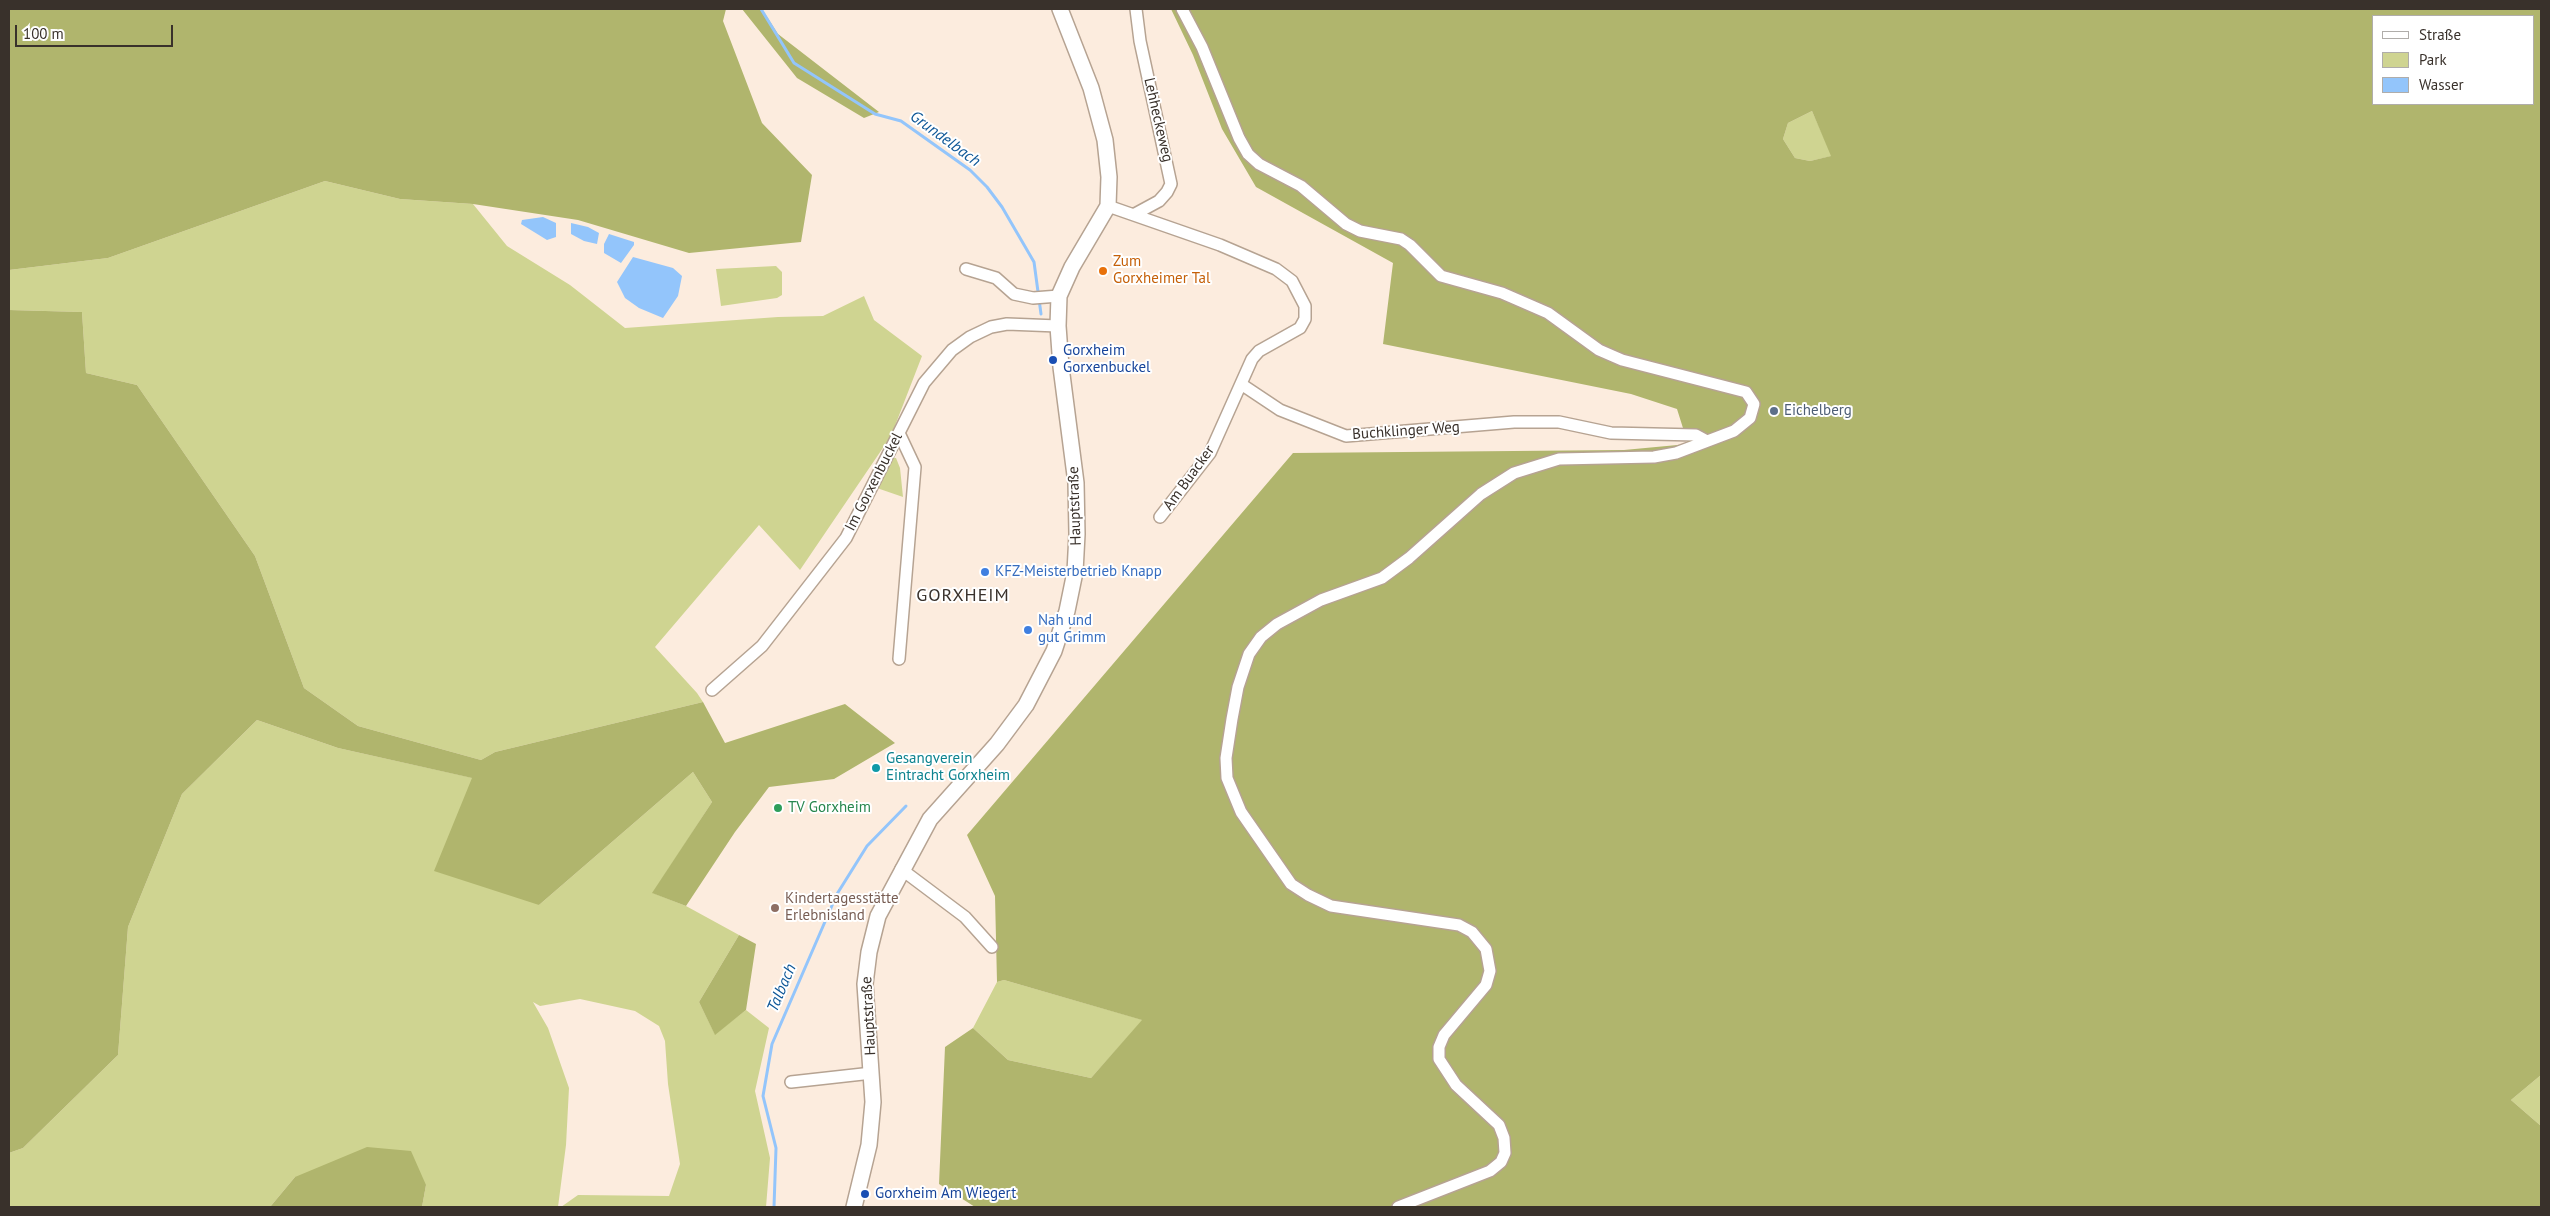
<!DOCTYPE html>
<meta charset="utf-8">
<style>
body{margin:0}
#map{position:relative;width:2550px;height:1216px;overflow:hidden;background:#fcecde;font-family:"PT Sans",sans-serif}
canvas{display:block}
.frame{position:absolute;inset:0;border:10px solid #39312b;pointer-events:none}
.legend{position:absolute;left:2372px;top:15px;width:162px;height:90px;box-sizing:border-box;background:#fff;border:1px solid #b0adaa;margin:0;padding:6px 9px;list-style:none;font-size:15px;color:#39312b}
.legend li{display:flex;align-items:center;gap:10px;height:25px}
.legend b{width:25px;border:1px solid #b0adaa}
.scale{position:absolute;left:15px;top:25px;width:158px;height:22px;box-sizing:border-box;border:2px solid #39312b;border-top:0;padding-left:6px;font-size:15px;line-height:18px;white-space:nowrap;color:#39312b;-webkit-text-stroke:4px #fff;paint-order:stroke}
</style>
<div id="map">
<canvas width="2550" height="1216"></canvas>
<div class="frame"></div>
<ul class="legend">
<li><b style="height:6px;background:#fff"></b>Straße</li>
<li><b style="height:14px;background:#cfd491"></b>Park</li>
<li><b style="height:14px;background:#93c5fb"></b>Wasser</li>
</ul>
<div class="scale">100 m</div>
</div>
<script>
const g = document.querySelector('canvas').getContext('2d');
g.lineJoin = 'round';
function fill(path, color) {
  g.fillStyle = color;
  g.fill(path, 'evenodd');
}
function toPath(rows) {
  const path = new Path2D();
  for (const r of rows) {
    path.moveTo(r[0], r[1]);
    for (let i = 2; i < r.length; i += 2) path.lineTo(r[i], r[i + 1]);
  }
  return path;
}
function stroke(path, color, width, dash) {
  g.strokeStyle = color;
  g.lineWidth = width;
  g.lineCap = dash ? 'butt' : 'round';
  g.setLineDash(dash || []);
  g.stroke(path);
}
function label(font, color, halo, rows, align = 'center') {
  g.font = font + ' "PT Sans",sans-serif';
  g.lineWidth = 4;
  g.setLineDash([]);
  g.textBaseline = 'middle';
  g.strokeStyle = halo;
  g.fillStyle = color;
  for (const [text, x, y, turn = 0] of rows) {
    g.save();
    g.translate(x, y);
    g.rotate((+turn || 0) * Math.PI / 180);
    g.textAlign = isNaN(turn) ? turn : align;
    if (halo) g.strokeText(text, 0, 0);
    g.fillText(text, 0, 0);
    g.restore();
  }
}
const green = toPath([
 [1812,111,1832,156,1810,161,1795,158,1783,139,1788,123],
 [325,181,400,199,473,204,507,246,570,285,625,328,778,317,823,316,864,296,874,320,922,356,891,436,800,570,759,525,655,647,697,693,703,702,495,752,481,760,358,726,304,688,255,556,137,385,86,373,82,312,9,310,9,270,108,258],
 [776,266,782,272,782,295,777,298,721,306,716,269],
 [890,458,896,458,900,468,903,497,874,487],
 [257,720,338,748,473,778,539,905,693,772,712,802,653,893,686,906,739,935,699,1002,715,1034,746,1010,769,1028,755,1091,770,1158,766,1207,561,1207,578,1195,669,1196,680,1164,668,1084,665,1041,659,1026,635,1011,580,999,540,1006,533,1002,548,1028,569,1088,566,1145,558,1207,422,1207,426,1185,295,1177,270,1207,9,1207,9,1153,23,1148,118,1055,128,927,182,794],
 [1004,980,1143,1020,1091,1078,1008,1060,973,1028,997,982],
 [2541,1075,2541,1126,2511,1100]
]);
const forest = toPath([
 [9,9,726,9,723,21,762,123,812,175,801,242,689,253,578,220,473,204,400,199,325,181,108,258,9,270],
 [742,9,762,9,778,34,879,112,864,118,797,78],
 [1171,9,2541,9,2541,1075,2511,1100,2541,1126,2541,1207,975,1207,939,1184,945,1047,973,1028,1008,1060,1091,1078,1142,1020,1004,980,997,982,995,896,967,835,1293,453,1624,450,1688,444,1677,409,1631,394,1383,344,1393,263,1256,187,1222,129,1193,55],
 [2374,16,2534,16,2534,104,2374,104],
 [1812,111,1831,156,1810,161,1795,158,1783,139,1788,123],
 [9,310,82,312,86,373,137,385,255,556,304,688,358,726,481,760,495,752,703,702,725,743,845,704,895,743,834,779,769,787,735,832,686,906,652,893,712,802,693,772,539,905,434,871,472,778,338,748,257,720,182,794,128,927,118,1055,23,1148,9,1153],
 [739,935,756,944,746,1010,715,1035,699,1002],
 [367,1147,411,1151,426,1185,422,1207,270,1207,295,1177]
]);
const water = toPath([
 [543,217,556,223,556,237,547,240,521,224,522,220],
 [571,223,588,227,599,233,597,244,584,241,571,234],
 [609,234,634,242,634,245,621,263,604,253,604,244],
 [633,257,673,268,682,276,678,296,663,318,639,308,625,298,617,282]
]);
const stream = toPath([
 [761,9,794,63,875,114,901,121,970,170,987,187,1002,207,1034,262,1041,314],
 [774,1207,776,1148,763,1096,772,1044,837,894,867,846,906,806]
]);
const minor = toPath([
 [1182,9,1202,47,1239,138,1248,154,1259,164,1301,186,1346,224,1360,231,1401,239,1410,245,1441,276,1502,293,1548,313,1599,350,1622,360,1746,392,1754,404,1750,418,1734,431,1676,453,1654,457,1559,459,1514,473,1481,494,1409,558,1382,578,1321,600,1277,624,1261,637,1249,654,1238,687,1232,719,1226,758,1227,778,1241,812,1291,884,1308,895,1331,906,1459,925,1472,932,1486,949,1490,971,1486,985,1444,1035,1439,1047,1439,1059,1456,1085,1499,1125,1504,1138,1505,1153,1501,1162,1490,1171,1398,1207],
 [1108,206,1220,245,1276,269,1292,281,1305,306,1305,319,1300,328,1259,351,1252,359,1210,453,1160,517],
 [1135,214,1159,201,1167,192,1171,184,1140,41,1136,9],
 [966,269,996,278,1014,294,1033,298,1059,296],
 [1241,384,1280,410,1346,436,1514,422,1559,422,1611,433,1696,435,1707,441],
 [899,433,915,467,899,659],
 [712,690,762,646,846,538,924,383,952,350,970,337,991,327,1007,324,1058,326],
 [901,869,965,917,992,947],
 [791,1082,872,1073]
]);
const major = toPath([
 [854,1207,869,1145,873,1102,865,984,869,952,878,916,930,819,997,744,1026,705,1054,651,1067,611,1075,572,1077,534,1076,483,1061,367,1058,326,1059,296,1072,267,1108,206,1109,177,1105,140,1091,88,1060,9]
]);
const markers = [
 [1103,271,5,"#e8710a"],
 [1053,360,5,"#1a4fb4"],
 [1774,411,5,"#5c6f8a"],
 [985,572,5,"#3f7fe0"],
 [1028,630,5,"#3f7fe0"],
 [876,768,5,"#0f9aa8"],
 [778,808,5,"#2e9e5b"],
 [775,908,5,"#8d6e63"],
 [865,1194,5,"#1a4fb4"]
];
const streetNames = [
 ["Lehheckeweg",1158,120,77],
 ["Buchklinger Weg",1406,431,-4],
 ["Am Buacker",1189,478,-54],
 ["Im Gorxenbuckel",874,482,-63],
 ["Hauptstraße",1075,506,-92],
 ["Hauptstraße",869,1016,-93]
];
const foodNames = [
 ["Zum",1113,262],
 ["Gorxheimer Tal",1113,279]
];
const transitNames = [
 ["Gorxheim",1063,351],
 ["Gorxenbuckel",1063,368],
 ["Gorxheim Am Wiegert",875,1194]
];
const serviceNames = [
 ["Eichelberg",1784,411]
];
const shopNames = [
 ["KFZ-Meisterbetrieb Knapp",995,572],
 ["Nah und",1038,621],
 ["gut Grimm",1038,638]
];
const cultureNames = [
 ["Gesangverein",886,759],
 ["Eintracht Gorxheim",886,776]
];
const leisureNames = [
 ["TV Gorxheim",788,808]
];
const educationNames = [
 ["Kindertagesstätte",785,899],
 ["Erlebnisland",785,916]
];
const waterNames = [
 ["Grundelbach",945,139,36],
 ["Talbach",782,988,-67]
];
const quarterNames = [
 ["GORXHEIM",963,596]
];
fill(green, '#cfd491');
fill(forest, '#b0b56d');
fill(water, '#93c5fb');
stroke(stream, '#93c5fb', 3);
stroke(minor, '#b6a392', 14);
stroke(major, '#b6a392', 18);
stroke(minor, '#fff', 11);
stroke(major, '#fff', 15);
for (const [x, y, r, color] of markers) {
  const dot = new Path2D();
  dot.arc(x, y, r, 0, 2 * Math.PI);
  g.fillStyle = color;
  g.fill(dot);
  stroke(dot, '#fff', 2);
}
label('15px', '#39312b', '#fff', streetNames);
label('15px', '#c56008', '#fff', foodNames, 'left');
label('15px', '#164399', '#fff', transitNames, 'left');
label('15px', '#4e5e75', '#fff', serviceNames, 'left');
label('15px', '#366cbe', '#fff', shopNames, 'left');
label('15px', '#0d838f', '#fff', cultureNames, 'left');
label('15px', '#27864d', '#fff', leisureNames, 'left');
label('15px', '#785e54', '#fff', educationNames, 'left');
label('italic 16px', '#0e5797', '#fff', waterNames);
g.letterSpacing = '1px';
label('18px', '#39312b', '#fff', quarterNames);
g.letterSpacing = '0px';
</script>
